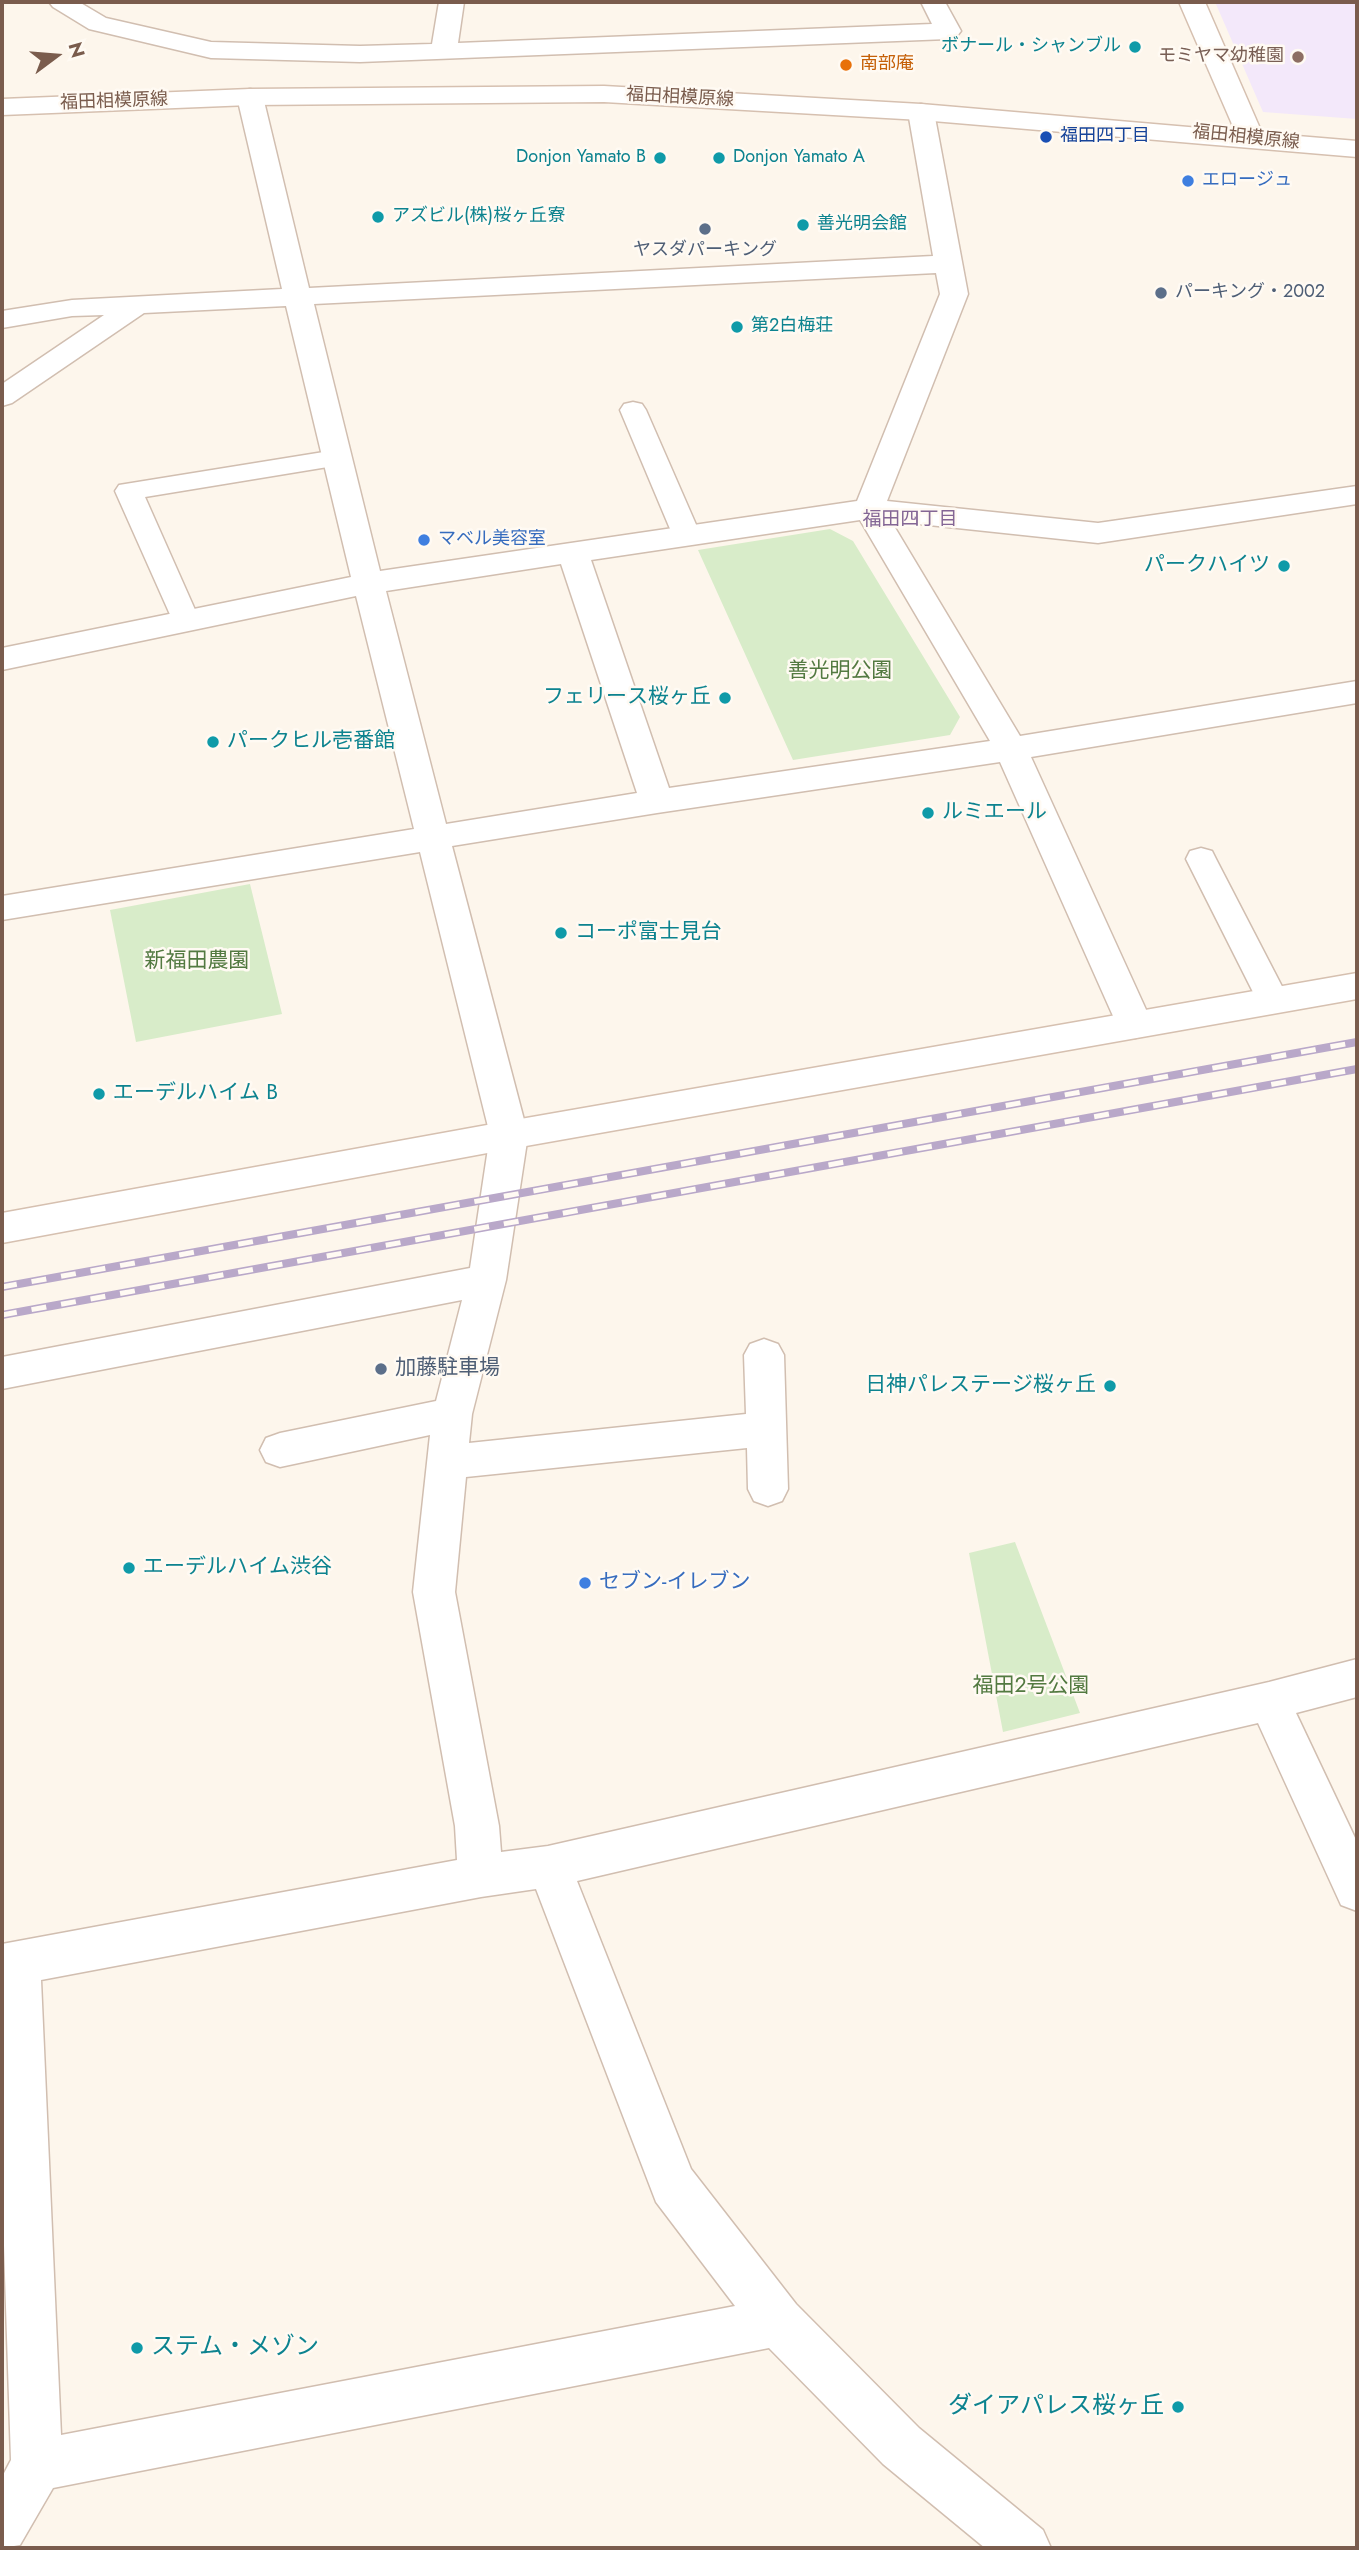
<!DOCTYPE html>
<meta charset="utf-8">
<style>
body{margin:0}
#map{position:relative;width:1359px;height:2550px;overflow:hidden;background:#fdf6ec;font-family:Jost,sans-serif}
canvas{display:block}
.frame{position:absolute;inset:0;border:4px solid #7a5c4d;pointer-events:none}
.north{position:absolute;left:21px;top:21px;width:70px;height:70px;-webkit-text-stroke:5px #fffaf3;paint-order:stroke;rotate:74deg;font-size:19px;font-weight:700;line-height:28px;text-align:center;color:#7a5c4d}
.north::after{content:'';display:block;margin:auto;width:24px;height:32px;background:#7a5c4d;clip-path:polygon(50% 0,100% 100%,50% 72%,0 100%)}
</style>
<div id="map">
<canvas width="1359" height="2550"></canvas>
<div class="frame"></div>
<div class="north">N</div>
</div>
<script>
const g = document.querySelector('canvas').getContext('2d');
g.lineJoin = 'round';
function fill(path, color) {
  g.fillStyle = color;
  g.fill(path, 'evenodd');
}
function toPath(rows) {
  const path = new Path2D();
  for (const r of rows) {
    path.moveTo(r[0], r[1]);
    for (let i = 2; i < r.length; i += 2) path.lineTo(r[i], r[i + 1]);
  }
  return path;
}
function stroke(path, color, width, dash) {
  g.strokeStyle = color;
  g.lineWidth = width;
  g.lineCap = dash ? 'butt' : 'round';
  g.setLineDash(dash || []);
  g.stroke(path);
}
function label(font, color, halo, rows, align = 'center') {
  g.font = font + ' Jost,"Noto Sans JP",sans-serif';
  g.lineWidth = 5;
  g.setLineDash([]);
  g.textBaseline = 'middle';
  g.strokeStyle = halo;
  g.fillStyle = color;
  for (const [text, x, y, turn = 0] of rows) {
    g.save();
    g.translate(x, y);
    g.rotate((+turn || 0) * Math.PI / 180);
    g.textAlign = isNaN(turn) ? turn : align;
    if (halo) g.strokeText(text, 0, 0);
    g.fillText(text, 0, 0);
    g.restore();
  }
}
const education = toPath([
 [1215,2,1357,2,1357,119,1263,112]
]);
const green = toPath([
 [830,529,853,541,960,717,950,735,793,760,698,550],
 [250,884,282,1014,136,1042,110,910],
 [1015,1542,1080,1713,1003,1732,969,1553]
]);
const lane = toPath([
 [633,402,642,404,646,410,701,536,697,542,687,545,677,542,673,536,620,410,624,404,633,402],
 [336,450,346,452,350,458,346,464,145,497,200,621,196,628,186,630,176,628,115,491,119,485,336,450],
 [1201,848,1212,851,1216,859,1289,1000,1284,1008,1273,1012,1262,1008,1257,1000,1186,859,1190,851,1201,848]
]);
const street = toPath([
 [49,2,79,2,106,18,211,42,360,46,432,44,439,2,464,2,458,43,932,24,921,2,945,2,961,31,957,36,948,39,360,62,211,58,89,29,53,7,49,2],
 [250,89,259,91,263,97,309,288,933,256,908,112,912,106,921,104,930,106,934,112,968,294,887,501,1098,523,1357,486,1357,504,1098,543,891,521,1020,736,1357,681,1357,703,1031,757,1153,1025,1148,1034,1135,1038,1122,1034,1117,1025,1000,762,657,813,452,846,528,1135,506,1280,472,1414,469,1443,746,1414,744,1355,750,1344,764,1339,778,1344,784,1355,788,1489,782,1501,768,1506,754,1501,748,1489,747,1448,466,1477,455,1592,499,1826,501,1852,548,1846,1269,1682,1357,1659,1357,1697,1296,1713,1357,1842,1357,1911,1341,1905,1258,1723,577,1881,691,2169,796,2304,919,2428,1043,2530,1051,2548,985,2548,883,2464,769,2348,53,2488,20,2545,2,2548,2,2477,11,2460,2,2184,2,1944,457,1860,455,1826,413,1592,430,1435,280,1467,266,1462,260,1450,266,1438,280,1433,436,1401,462,1300,2,1389,2,1357,470,1268,490,1135,420,852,2,920,2,896,414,829,356,596,2,670,2,648,351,577,286,306,144,313,12,403,2,406,2,384,104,315,72,316,2,328,2,311,72,300,282,289,237,97,241,91,250,89],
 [936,273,940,294,857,501,380,571,314,304,936,273],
 [860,520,990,741,669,788,591,560,860,520],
 [561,564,637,793,446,824,386,591,561,564],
 [536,1889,656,2202,735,2306,61,2435,41,1980,481,1897,536,1889]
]);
const secondary = toPath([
 [1179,2,1205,2,1262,133,1357,141,1357,157,921,120,604,102,250,105,2,115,2,99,250,89,604,86,921,104,1235,131,1179,2],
 [1357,973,1357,999,509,1149,2,1243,2,1213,509,1121,1357,973]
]);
const rail = toPath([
 [2,1287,1357,1042],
 [2,1315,1357,1069]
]);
const markers = [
 [1135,47,7,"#0f9aa8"],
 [1298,57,7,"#8d6e63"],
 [846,65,7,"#e8710a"],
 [1046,137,7,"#1a4fb4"],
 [660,158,7,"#0f9aa8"],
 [719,158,7,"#0f9aa8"],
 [1188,181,7,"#3f7fe0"],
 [378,217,7,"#0f9aa8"],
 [803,225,7,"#0f9aa8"],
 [705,229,7,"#5c6f8a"],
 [1161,293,7,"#5c6f8a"],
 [737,327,7,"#0f9aa8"],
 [424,540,7,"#3f7fe0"],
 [1284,566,7,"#0f9aa8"],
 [725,698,7,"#0f9aa8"],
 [213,742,7,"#0f9aa8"],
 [928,813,7,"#0f9aa8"],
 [561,933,7,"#0f9aa8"],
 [99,1094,7,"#0f9aa8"],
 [381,1369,7,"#5c6f8a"],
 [1110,1386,7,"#0f9aa8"],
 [129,1568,7,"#0f9aa8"],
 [585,1583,7,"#3f7fe0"],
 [137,2348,7,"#0f9aa8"],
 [1178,2407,7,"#0f9aa8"]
];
const farCulturenames = [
 ["ボナール・シャンブル",1121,47,"right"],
 ["Donjon Yamato B",646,158,"right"],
 ["Donjon Yamato A",733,158],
 ["アズビル(株)桜ヶ丘寮",392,217],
 ["善光明会館",817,225],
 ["第2白梅荘",751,327]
];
const farEducationnames = [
 ["モミヤマ幼稚園",1284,57]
];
const farFoodnames = [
 ["南部庵",860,65]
];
const farStreetnames = [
 ["福田相模原線",680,98,3],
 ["福田相模原線",114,102,-2],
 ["福田相模原線",1246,138,6]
];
const farTransitnames = [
 ["福田四丁目",1060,137]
];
const farShopnames = [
 ["エロージュ",1202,181],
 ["マベル美容室",438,540]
];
const farServicenames = [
 ["ヤスダパーキング",705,251],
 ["パーキング・2002",1175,293,"left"]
];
const farNeighbourhoodnames = [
 ["福田四丁目",910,520]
];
const cultureNames = [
 ["パークハイツ",1270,566,"right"],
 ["フェリース桜ヶ丘",711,698,"right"],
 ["パークヒル壱番館",227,742],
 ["ルミエール",942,813],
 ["コーポ富士見台",575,933],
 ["エーデルハイム B",113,1094],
 ["日神パレステージ桜ヶ丘",1096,1386,"right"],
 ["エーデルハイム渋谷",143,1568]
];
const parkNames = [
 ["善光明公園",840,672],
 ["新福田農園",197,962],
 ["福田2号公園",1031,1687]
];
const serviceNames = [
 ["加藤駐車場",395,1369]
];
const shopNames = [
 ["セブン-イレブン",599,1583]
];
const nearCulturenames = [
 ["ステム・メゾン",151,2348],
 ["ダイアパレス桜ヶ丘",1164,2407,"right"]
];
fill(education, '#f3e8fa');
fill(green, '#d8ecc9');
stroke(lane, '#d1beb0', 3);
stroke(street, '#d1beb0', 3);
stroke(secondary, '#d6c0b0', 3);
fill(lane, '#fff');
fill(street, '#fff');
fill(secondary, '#fff');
stroke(rail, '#b9a8c9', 8);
stroke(rail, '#fffaf3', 5, [15]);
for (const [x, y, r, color] of markers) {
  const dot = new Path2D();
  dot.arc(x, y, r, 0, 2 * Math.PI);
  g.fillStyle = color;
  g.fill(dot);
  stroke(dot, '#fffaf3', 2.5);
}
label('18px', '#0d838f', '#fffaf3', farCulturenames, 'left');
label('18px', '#785e54', '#fffaf3', farEducationnames, 'right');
label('18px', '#c56008', '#fffaf3', farFoodnames, 'left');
label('18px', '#7a5c4d', '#fffaf3', farStreetnames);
label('18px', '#164399', '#fffaf3', farTransitnames, 'left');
label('18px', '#366cbe', '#fffaf3', farShopnames, 'left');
label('18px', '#4e5e75', '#fffaf3', farServicenames);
label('19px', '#846695', '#fffaf3', farNeighbourhoodnames);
label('21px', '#0d838f', '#fffaf3', cultureNames, 'left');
label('21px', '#537a41', '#fffaf3', parkNames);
label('21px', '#4e5e75', '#fffaf3', serviceNames, 'left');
label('21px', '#366cbe', '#fffaf3', shopNames, 'left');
label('24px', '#0d838f', '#fffaf3', nearCulturenames, 'left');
</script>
